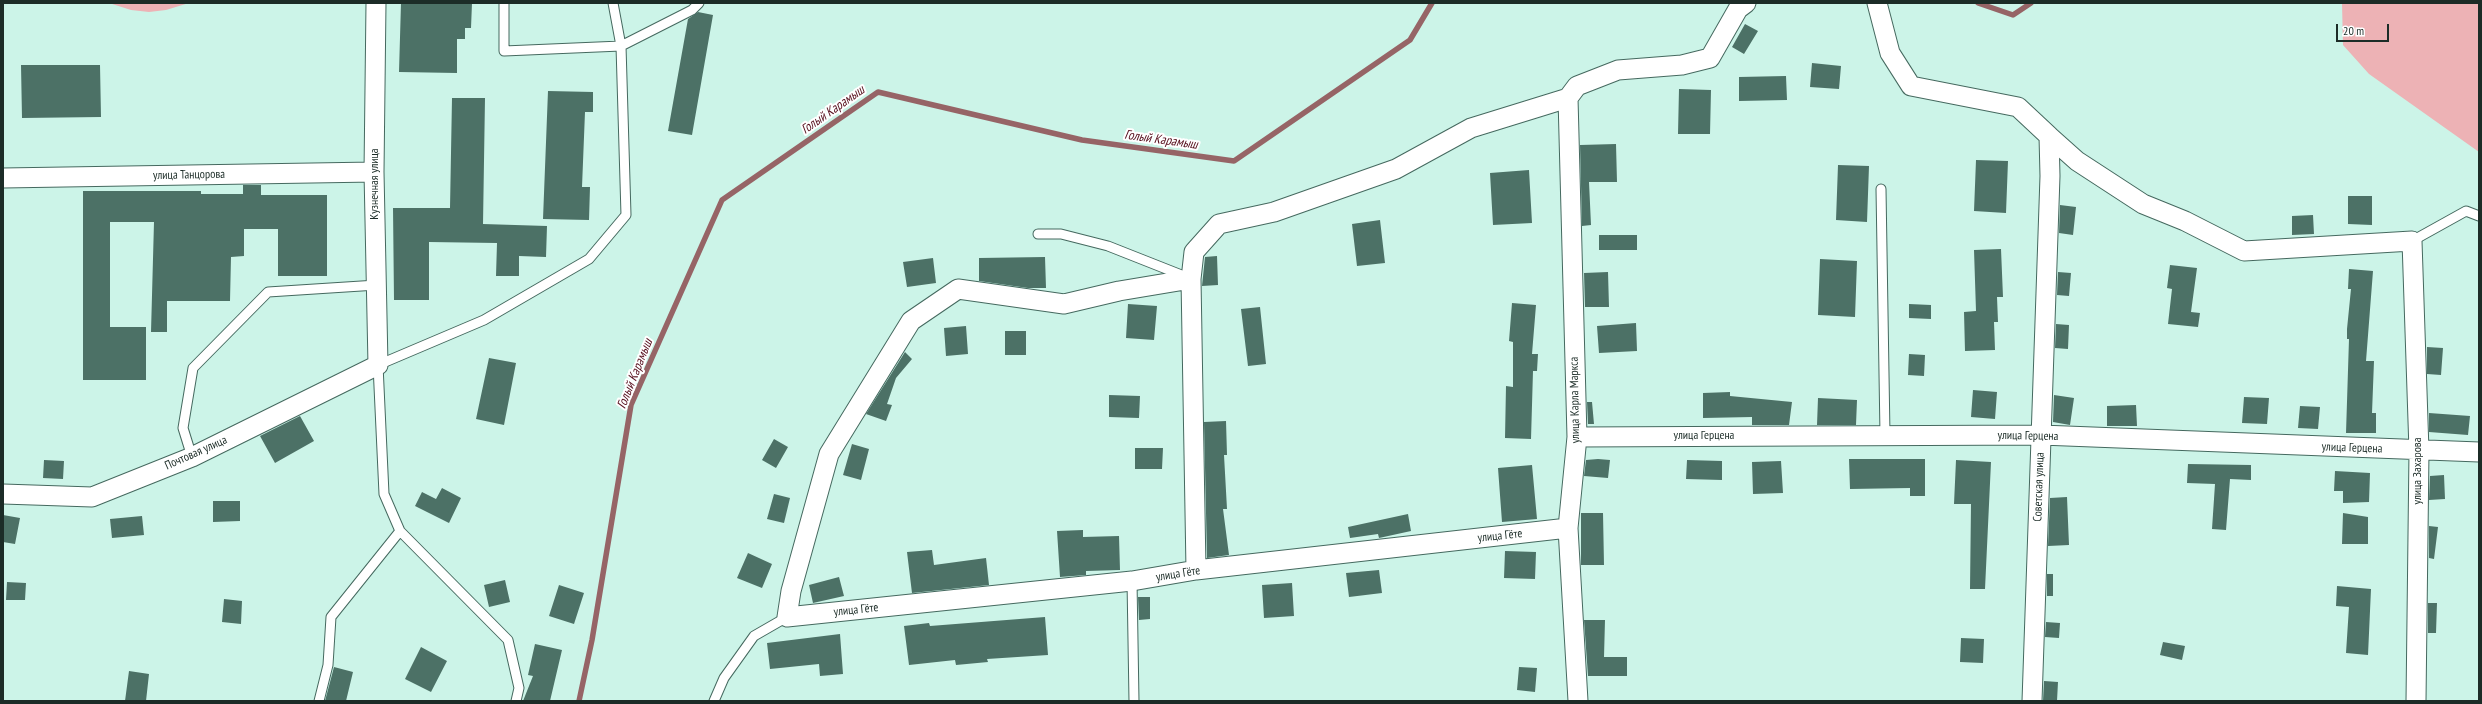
<!DOCTYPE html>
<meta charset="utf-8">
<style>
body{margin:0}
#map{position:relative;width:2482px;height:704px;overflow:hidden;background:#ccf4e8;font-family:"PT Sans Narrow",sans-serif}
canvas{display:block}
.frame{position:absolute;inset:0;border:4px solid #1c2c27;pointer-events:none}
.scale{position:absolute;left:2336px;top:24px;width:53px;height:18px;box-sizing:border-box;border:2px solid #1c2c27;border-top:0;padding-left:5px;font-size:12px;line-height:14px;white-space:nowrap;color:#1c2c27;-webkit-text-stroke:3px #fff;paint-order:stroke}
</style>
<div id="map">
<canvas width="2482" height="704"></canvas>
<div class="frame"></div>
<div class="scale">20 m</div>
</div>
<script>
const g = document.querySelector('canvas').getContext('2d');
g.lineJoin = 'round';
function fill(path, color) {
  g.fillStyle = color;
  g.fill(path, 'evenodd');
}
function toPath(rows) {
  const path = new Path2D();
  for (const r of rows) {
    path.moveTo(r[0], r[1]);
    for (let i = 2; i < r.length; i += 2) path.lineTo(r[i], r[i + 1]);
  }
  return path;
}
function stroke(path, color, width, dash) {
  g.strokeStyle = color;
  g.lineWidth = width;
  g.lineCap = dash ? 'butt' : 'round';
  g.setLineDash(dash || []);
  g.stroke(path);
}
function label(font, color, halo, rows, align = 'center') {
  g.font = font + ' "PT Sans Narrow",sans-serif';
  g.lineWidth = 4;
  g.setLineDash([]);
  g.textBaseline = 'middle';
  g.strokeStyle = halo;
  g.fillStyle = color;
  for (const [text, x, y, turn = 0] of rows) {
    g.save();
    g.translate(x, y);
    g.rotate((+turn || 0) * Math.PI / 180);
    g.textAlign = isNaN(turn) ? turn : align;
    if (halo) g.strokeText(text, 0, 0);
    g.fillText(text, 0, 0);
    g.restore();
  }
}
const green = toPath([
 [109,3,189,3,166,10,149,12,131,10],
 [2342,3,2479,3,2479,152,2369,74,2343,45]
]);
const stream = toPath([
 [1978,3,2013,15,2031,3],
 [579,701,592,640,631,405,722,200,878,92,1082,140,1234,161,1410,40,1432,3]
]);
const building = toPath([
 [401,3,472,3,471,28,465,28,465,39,457,39,457,73,399,72],
 [698,12,713,15,692,135,668,131,688,19],
 [1745,24,1758,31,1744,54,1732,47],
 [1812,63,1841,66,1839,89,1810,87],
 [21,65,100,65,101,117,22,118],
 [1786,76,1787,100,1739,101,1739,77],
 [1679,89,1711,90,1710,134,1678,134],
 [548,91,593,92,593,112,585,112,582,187,590,187,589,220,543,219],
 [452,98,485,98,483,224,547,226,546,257,519,256,519,276,496,276,497,243,429,242,429,300,394,300,393,208,450,208],
 [1616,144,1617,182,1589,182,1591,225,1582,226,1580,145],
 [1976,160,2008,161,2006,213,1974,211],
 [1838,165,1869,166,1867,222,1836,220],
 [1529,170,1532,223,1493,225,1490,173],
 [243,185,261,185,261,195,327,195,327,276,278,276,278,229,244,229,244,256,231,257,230,301,167,301,167,332,151,332,154,222,110,222,110,327,146,327,146,380,83,380,83,191,201,191,201,194,243,194],
 [2348,196,2372,196,2372,225,2348,224],
 [2060,205,2076,207,2073,235,2059,233],
 [2313,215,2314,234,2292,235,2292,216],
 [1380,220,1385,263,1357,266,1352,224],
 [1599,235,1637,235,1637,250,1599,250],
 [2001,249,2003,297,1997,297,1998,322,1994,322,1995,350,1965,351,1964,312,1976,311,1974,250],
 [1217,256,1218,285,1202,286,1205,257],
 [1045,257,1046,288,1028,288,979,281,979,258],
 [933,258,936,283,907,287,903,262],
 [1820,259,1857,261,1855,317,1818,315],
 [2170,265,2197,268,2191,312,2200,313,2198,327,2168,324,2172,289,2167,288],
 [2349,269,2373,271,2366,361,2374,361,2372,413,2376,413,2376,433,2346,433,2349,339,2347,339,2347,329,2351,289,2348,289],
 [1608,272,1609,307,1585,307,1584,273],
 [2058,272,2071,273,2069,296,2057,295],
 [1512,303,1536,305,1532,354,1538,354,1537,371,1533,371,1531,439,1505,438,1506,386,1513,387,1513,342,1509,341],
 [1128,304,1157,306,1154,340,1126,338],
 [1909,304,1931,305,1931,319,1909,318],
 [1260,307,1266,364,1248,366,1241,309],
 [1636,323,1637,351,1599,353,1597,326],
 [2056,324,2069,325,2068,349,2055,348],
 [966,326,968,354,946,356,944,328],
 [1005,331,1026,331,1026,355,1005,355],
 [2427,347,2443,348,2441,375,2427,374],
 [905,352,912,359,896,378,887,404,892,405,886,421,866,414],
 [1909,354,1925,355,1924,376,1908,375],
 [489,358,516,363,504,425,476,419],
 [1973,390,1997,392,1995,419,1971,417],
 [1730,392,1730,396,1792,402,1789,425,1752,425,1752,417,1703,418,1703,393],
 [1109,395,1140,396,1139,418,1109,417],
 [2054,395,2074,398,2070,425,2053,422],
 [2244,397,2269,398,2267,424,2242,423],
 [1818,398,1857,400,1856,425,1817,425],
 [1587,402,1592,402,1594,424,1588,424],
 [2136,405,2137,426,2107,426,2107,406],
 [2300,406,2320,407,2318,429,2298,428],
 [2429,413,2470,416,2468,435,2429,432],
 [300,416,314,441,275,463,260,436],
 [1226,421,1227,455,1224,455,1227,509,1223,509,1229,555,1207,558,1204,422],
 [774,439,788,447,776,468,762,460],
 [852,444,869,449,861,480,843,475],
 [1135,448,1163,448,1162,469,1135,469],
 [1598,459,1610,460,1608,478,1584,476,1586,460],
 [1849,459,1925,459,1925,496,1910,496,1910,488,1850,489],
 [44,460,64,461,63,479,43,478],
 [1687,460,1722,461,1722,480,1686,479],
 [1956,460,1991,462,1985,589,1970,589,1971,504,1954,504],
 [1781,461,1783,493,1753,494,1752,462],
 [2188,464,2251,465,2251,480,2230,479,2226,530,2212,529,2215,484,2187,483],
 [1532,465,1537,519,1502,522,1498,468],
 [2335,471,2370,473,2369,502,2343,503,2343,491,2334,491],
 [2444,475,2445,499,2429,500,2430,476],
 [442,488,461,498,449,523,415,506,422,492,436,499],
 [774,494,790,498,784,523,767,519],
 [2067,497,2069,545,2048,546,2050,498],
 [213,501,240,501,240,521,213,522],
 [1581,513,1603,513,1604,565,1581,565],
 [2343,513,2368,517,2368,544,2342,544],
 [1408,514,1411,531,1379,538,1378,534,1350,538,1348,527],
 [3,515,20,518,15,544,3,542],
 [142,516,144,535,112,538,110,519],
 [2429,526,2438,527,2434,559,2429,558],
 [1083,530,1083,537,1119,536,1120,570,1086,571,1086,575,1060,577,1057,531],
 [932,550,934,565,986,558,989,585,912,593,907,552],
 [1505,551,1536,552,1535,579,1504,578],
 [748,553,772,564,762,588,737,578],
 [1379,570,1382,593,1349,597,1346,573],
 [2047,574,2053,574,2053,596,2047,596],
 [839,577,844,596,813,603,809,585],
 [505,580,510,602,489,607,484,585],
 [7,582,26,583,25,600,6,600],
 [1292,583,1294,616,1264,618,1262,585],
 [559,585,584,593,574,624,549,616],
 [2337,586,2371,589,2368,655,2346,653,2349,607,2336,606],
 [1138,597,1150,597,1150,619,1139,620],
 [224,599,242,601,241,624,222,622],
 [2428,603,2437,603,2436,633,2428,633],
 [1045,617,1048,655,987,659,988,662,956,665,955,660,909,665,904,626,929,623,930,626],
 [1584,620,1605,620,1604,657,1627,657,1627,676,1588,676],
 [2046,622,2060,623,2059,638,2045,637],
 [840,634,843,674,820,676,819,664,770,669,767,643],
 [1961,638,1984,639,1983,663,1960,662],
 [2163,642,2185,646,2182,660,2160,655],
 [535,644,562,650,550,701,523,701,533,676,528,675],
 [421,647,447,661,431,692,405,679],
 [334,667,353,672,346,701,325,701],
 [1519,667,1537,668,1535,692,1517,690],
 [129,671,149,674,146,701,125,701],
 [2044,681,2058,682,2057,701,2043,701]
]);
const lane = toPath([
 [504,3,504,51,621,46,613,3],
 [1881,189,1885,435],
 [1038,234,1061,234,1108,246,1184,276],
 [2412,241,2466,211,2479,216],
 [192,457,183,428,193,368,268,292,377,285],
 [400,531,508,640,519,688,516,701],
 [1132,581,1134,701],
 [319,701,328,665,331,617,400,531,384,494,378,365,484,320,589,259,626,215,621,46,692,10,699,3],
 [714,701,724,678,754,636,787,617]
]);
const street = toPath([
 [1877,3,1890,53,1911,86,2018,107,2049,136,2050,176,2032,701],
 [1568,98,1577,437,1568,528,1578,701],
 [2049,136,2077,161,2143,204,2185,221,2244,251,2412,241,2419,451,2416,701],
 [3,178,374,172],
 [1191,279,1119,291,1064,304,958,289,911,321,829,454,791,591,787,617,1132,581,1196,570,1568,528],
 [1577,437,2041,435,2479,452],
 [3,494,92,497,192,457,378,365,374,172,376,3],
 [1196,570,1191,279,1194,252,1219,224,1274,212,1396,169,1471,128,1568,98,1577,86,1618,70,1682,65,1710,58,1738,9,1746,3]
]);
const streetNames = [
 ["улица Танцорова",189,175,-1],
 ["Кузнечная улица",375,184,-90],
 ["улица Карла Маркса",1575,400,-91],
 ["улица Герцена",1704,436],
 ["улица Герцена",2028,436,1],
 ["улица Герцена",2352,448,2],
 ["Почтовая улица",196,453,-24],
 ["улица Захарова",2418,471,-90],
 ["Советская улица",2039,487,-88],
 ["улица Гёте",1500,536,-6],
 ["улица Гёте",1178,574,-9],
 ["улица Гёте",856,610,-6]
];
const waterNames = [
 ["Голый Карамыш",833,110,-35],
 ["Голый Карамыш",1161,140,8],
 ["Голый Карамыш",635,374,-68]
];
fill(green, '#edb2b5');
stroke(stream, '#966466', 5.5);
fill(building, '#4c7166');
stroke(lane, '#45695f', 11);
stroke(street, '#45695f', 21);
stroke(lane, '#fff', 9);
stroke(street, '#fff', 19);
label('12px', '#1c2c27', '#fff', streetNames);
label('italic 13px', '#550d1b', '#fff', waterNames);
</script>
